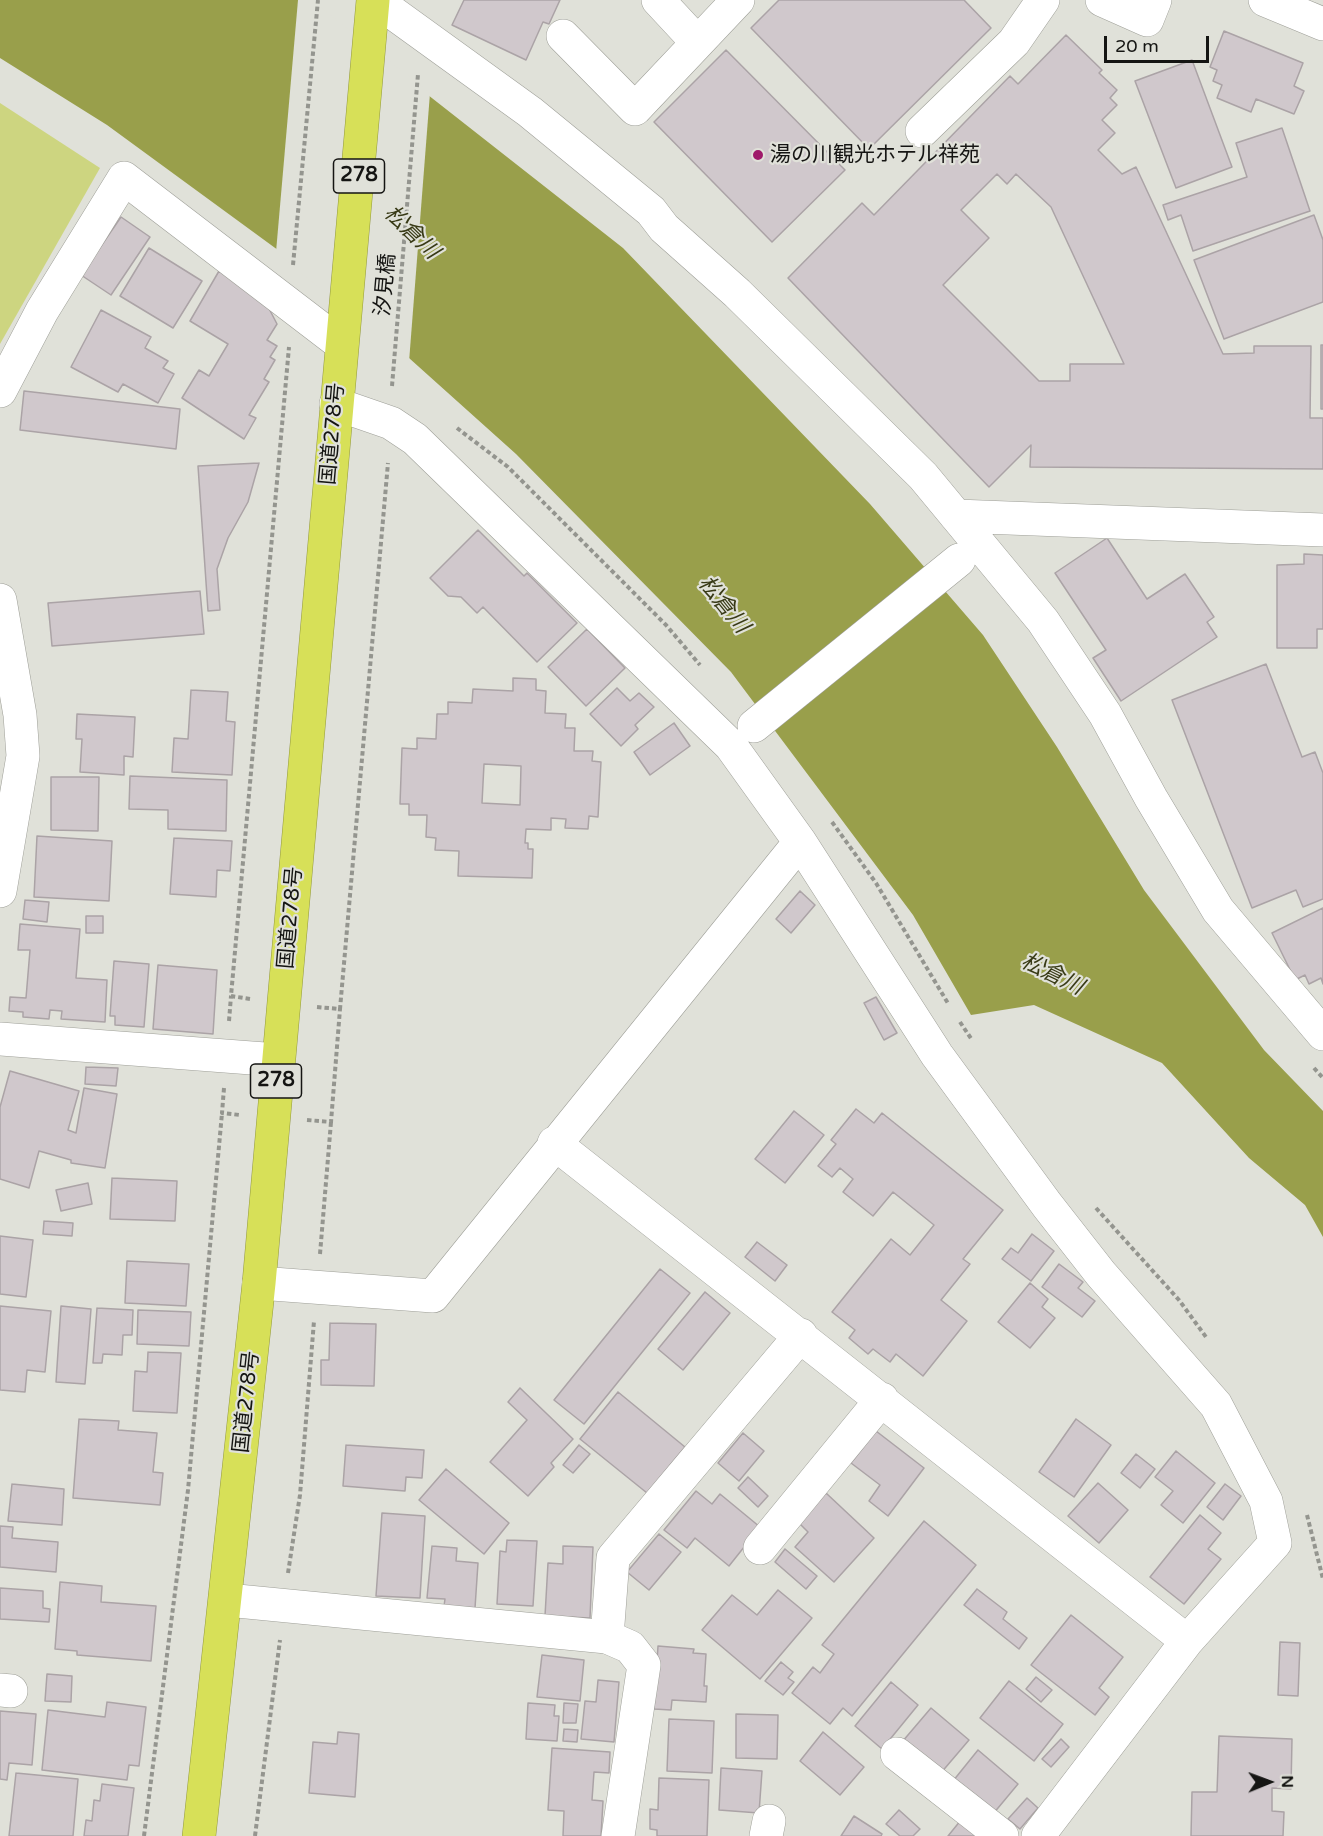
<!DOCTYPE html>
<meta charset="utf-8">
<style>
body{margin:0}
#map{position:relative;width:1323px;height:1836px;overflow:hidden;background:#e0e1d9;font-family:"Varela Round",sans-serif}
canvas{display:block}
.north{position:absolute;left:1239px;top:1752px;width:60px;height:60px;-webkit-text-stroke:4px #e0e1d9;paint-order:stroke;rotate:89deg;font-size:16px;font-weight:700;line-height:24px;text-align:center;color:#151513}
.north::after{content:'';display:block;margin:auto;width:21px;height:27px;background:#151513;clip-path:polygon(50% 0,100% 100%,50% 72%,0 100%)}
.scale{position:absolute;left:1104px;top:36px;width:105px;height:27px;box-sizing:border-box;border:3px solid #151513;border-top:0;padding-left:8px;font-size:18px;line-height:21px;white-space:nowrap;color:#151513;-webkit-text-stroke:4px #e0e1d9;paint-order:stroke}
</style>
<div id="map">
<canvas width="1323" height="1836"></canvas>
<div class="north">N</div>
<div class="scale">20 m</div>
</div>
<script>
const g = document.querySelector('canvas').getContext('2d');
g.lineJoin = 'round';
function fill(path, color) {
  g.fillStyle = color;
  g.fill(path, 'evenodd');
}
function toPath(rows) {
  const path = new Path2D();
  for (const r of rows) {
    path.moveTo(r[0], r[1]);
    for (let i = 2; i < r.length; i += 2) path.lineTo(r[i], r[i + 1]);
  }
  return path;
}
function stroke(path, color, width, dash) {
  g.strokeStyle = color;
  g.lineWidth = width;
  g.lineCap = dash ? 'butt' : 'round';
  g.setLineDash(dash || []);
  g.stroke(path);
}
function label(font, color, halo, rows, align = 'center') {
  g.font = font + ' "Varela Round","Noto Sans JP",sans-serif';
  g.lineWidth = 4.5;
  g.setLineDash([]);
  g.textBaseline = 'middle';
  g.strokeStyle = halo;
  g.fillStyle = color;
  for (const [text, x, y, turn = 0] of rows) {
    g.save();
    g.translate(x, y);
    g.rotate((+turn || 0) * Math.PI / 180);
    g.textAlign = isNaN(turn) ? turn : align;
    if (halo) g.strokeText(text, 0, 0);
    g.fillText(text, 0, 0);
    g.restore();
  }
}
const green = toPath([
 [0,103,100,168,0,344]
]);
const water = toPath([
 [0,0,307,0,623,248,870,504,983,635,1057,747,1144,890,1264,1050,1323,1111,1323,1237,1305,1205,1249,1158,1162,1063,1034,1005,971,1015,913,915,731,672,516,454,409,358,282,253,107,125,0,58]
]);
const pier = toPath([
 [298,0,311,0,430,93,409,362,276,252]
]);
const building = toPath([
 [464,0,560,0,549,24,543,22,526,60,452,25,464,0],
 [779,0,964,0,991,28,869,149,751,28,779,0],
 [1224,31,1303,63,1294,86,1304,91,1294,114,1256,99,1251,112,1217,98,1222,85,1213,81,1217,70,1210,67,1224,31],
 [1066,35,1102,70,1099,73,1117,90,1110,98,1117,105,1102,120,1115,133,1098,150,1122,174,1136,167,1223,354,1254,353,1254,346,1311,346,1310,418,1323,418,1323,469,1030,467,1031,445,989,487,788,278,862,203,874,215,1010,76,1018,84,1066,35],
 [997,174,1007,184,1016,174,1051,207,1124,364,1070,364,1070,381,1039,381,943,285,989,238,961,210,997,174],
 [726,50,845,170,772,242,654,122,726,50],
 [1192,60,1232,167,1176,188,1135,81,1192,60],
 [1282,128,1310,211,1193,251,1181,215,1168,220,1163,205,1247,177,1236,143,1282,128],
 [1314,215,1323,240,1323,302,1224,339,1194,260,1314,215],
 [121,217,150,237,111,295,81,275,121,217],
 [149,248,202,281,173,328,120,296,149,248],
 [219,271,263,297,277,324,267,340,277,346,270,357,275,360,264,379,269,382,249,415,256,418,244,439,182,398,199,370,209,376,228,344,190,321,219,271],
 [101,310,151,337,145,348,168,361,163,368,174,374,158,403,123,384,118,392,71,367,101,310],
 [1321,345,1323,345,1323,409,1321,409,1321,345],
 [24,391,180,409,176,449,20,430,24,391],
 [259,463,248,502,228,538,217,569,220,610,208,611,198,466,259,463],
 [478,530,524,576,527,573,577,623,537,662,483,607,477,613,461,597,448,596,430,578,478,530],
 [1107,538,1147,599,1185,574,1214,617,1207,622,1217,637,1121,701,1093,658,1106,650,1055,573,1107,538],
 [1304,554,1323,555,1323,629,1317,629,1317,648,1277,648,1277,565,1304,564,1304,554],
 [200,591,204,634,52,646,48,603,200,591],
 [587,629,625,668,586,706,548,667,587,629],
 [1266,664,1302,757,1315,752,1323,773,1323,899,1303,907,1296,890,1252,908,1172,700,1266,664],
 [513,678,536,679,536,690,546,691,545,713,566,714,565,728,575,728,574,751,593,751,592,761,601,762,598,817,589,816,588,829,565,828,566,819,551,818,551,830,526,829,525,843,528,843,528,849,533,849,532,878,458,876,459,851,435,850,436,838,426,837,427,815,409,815,409,804,400,804,402,748,417,749,417,738,436,739,437,714,448,714,448,702,472,703,473,689,513,691,513,678],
 [484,764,521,766,520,805,482,803,484,764],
 [617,688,630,701,639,693,654,707,635,725,638,729,621,746,590,714,617,688],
 [191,690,228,692,226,721,235,722,232,775,172,772,174,738,188,739,191,690],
 [77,714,135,717,133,757,124,756,124,775,80,772,82,739,76,739,77,714],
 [674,723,690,746,650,775,634,752,674,723],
 [130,776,227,780,226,831,168,829,168,810,129,809,130,776],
 [51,777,99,777,98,831,51,830,51,777],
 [37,836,112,841,109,901,34,897,37,836],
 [174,838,232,841,230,871,217,870,216,897,170,894,174,838],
 [800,891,815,905,791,933,776,919,800,891],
 [25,900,49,902,47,922,23,919,25,900],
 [1323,908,1323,984,1321,978,1309,984,1305,975,1295,980,1272,933,1323,908],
 [86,916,103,916,103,933,86,933,86,916],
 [20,924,80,929,76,978,107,980,105,1022,61,1019,62,1011,50,1010,49,1019,23,1017,23,1012,9,1011,10,997,26,998,30,950,18,950,20,924],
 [114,961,149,964,144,1027,115,1025,115,1016,110,1016,114,961],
 [158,965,217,970,213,1034,153,1029,158,965],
 [876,997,897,1033,884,1040,864,1003,876,997],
 [86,1067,118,1068,116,1086,85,1084,86,1067],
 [10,1071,79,1091,68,1130,76,1133,84,1088,117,1094,105,1168,71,1163,71,1160,39,1151,29,1188,0,1179,0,1107,10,1071],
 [856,1109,874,1123,882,1113,1003,1210,963,1259,970,1264,941,1300,967,1321,923,1376,896,1354,890,1362,873,1349,868,1354,849,1338,855,1330,832,1312,891,1239,910,1255,934,1225,893,1192,873,1216,843,1192,853,1179,840,1168,832,1177,818,1166,836,1144,831,1140,856,1109],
 [794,1111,824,1135,785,1183,755,1159,794,1111],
 [112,1178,177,1181,175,1221,110,1219,112,1178],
 [88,1183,92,1204,61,1211,56,1190,88,1183],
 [44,1221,73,1223,72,1236,43,1234,44,1221],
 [1032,1234,1054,1251,1031,1281,1002,1259,1011,1248,1018,1253,1032,1234],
 [0,1236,33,1240,26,1297,0,1294,0,1236],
 [757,1242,787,1265,775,1281,745,1257,757,1242],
 [127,1261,189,1264,186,1306,125,1303,127,1261],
 [1059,1264,1083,1282,1078,1288,1095,1301,1082,1317,1042,1287,1059,1264],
 [660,1269,690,1293,584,1424,554,1400,660,1269],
 [1030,1283,1048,1299,1042,1307,1055,1318,1030,1348,998,1322,1030,1283],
 [705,1292,730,1313,683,1370,658,1349,705,1292],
 [0,1306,51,1311,45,1372,27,1370,25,1392,0,1390,0,1306],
 [61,1306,91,1309,85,1384,56,1382,61,1306],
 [97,1308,133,1310,132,1335,123,1335,122,1355,103,1354,102,1363,93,1363,97,1308],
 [138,1310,191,1312,189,1346,137,1344,138,1310],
 [330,1323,376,1324,374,1386,321,1385,321,1360,329,1360,330,1323],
 [148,1352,181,1353,177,1413,133,1411,135,1371,147,1372,148,1352],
 [520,1388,573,1439,551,1463,554,1467,528,1496,490,1462,527,1420,508,1402,520,1388],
 [618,1392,685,1447,647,1493,580,1439,618,1392],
 [79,1419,119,1421,118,1430,157,1433,153,1472,163,1473,160,1505,73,1498,79,1419],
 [1076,1419,1111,1445,1074,1497,1039,1472,1076,1419],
 [876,1431,924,1468,888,1516,869,1501,880,1485,851,1463,876,1431],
 [743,1433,764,1451,739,1481,718,1463,743,1433],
 [346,1445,424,1450,422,1478,406,1477,405,1491,343,1486,346,1445],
 [579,1445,590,1454,573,1473,563,1465,579,1445],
 [1176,1451,1215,1483,1183,1523,1161,1505,1173,1491,1155,1477,1176,1451],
 [1136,1454,1155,1469,1140,1488,1121,1473,1136,1454],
 [446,1469,509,1523,484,1554,419,1500,446,1469],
 [748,1477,768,1496,758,1507,738,1488,748,1477],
 [1098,1483,1128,1510,1099,1543,1068,1516,1098,1483],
 [12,1484,64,1489,62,1525,8,1521,12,1484],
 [1225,1484,1241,1496,1223,1520,1207,1507,1225,1484],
 [696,1491,712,1504,720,1494,760,1527,729,1566,695,1538,687,1548,664,1530,696,1491],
 [826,1493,874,1538,834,1582,795,1547,808,1532,799,1523,826,1493],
 [382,1513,425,1516,420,1598,376,1596,382,1513],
 [1200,1515,1221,1533,1208,1549,1221,1559,1184,1604,1150,1577,1200,1515],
 [924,1521,976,1565,852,1716,843,1708,830,1724,792,1693,813,1667,820,1673,834,1654,822,1645,924,1521],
 [0,1526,13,1527,12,1538,58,1542,56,1572,0,1567,0,1526],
 [659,1534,681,1552,649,1590,627,1572,659,1534],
 [507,1540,537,1541,533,1606,497,1604,500,1551,506,1552,507,1540],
 [432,1546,457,1548,456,1561,478,1563,475,1608,444,1606,445,1599,427,1598,432,1546],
 [563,1546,593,1547,590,1618,545,1616,548,1563,563,1564,563,1546],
 [785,1549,817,1576,806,1589,775,1562,785,1549],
 [60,1582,102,1586,101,1602,156,1606,151,1661,77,1655,77,1651,55,1649,60,1582],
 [0,1588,43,1591,43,1608,50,1609,49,1622,0,1619,0,1588],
 [977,1589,1007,1612,1003,1619,1027,1638,1019,1649,964,1605,977,1589],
 [778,1590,812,1618,760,1679,702,1630,732,1595,757,1615,778,1590],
 [1071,1615,1123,1657,1099,1688,1109,1697,1095,1715,1031,1665,1071,1615],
 [1280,1642,1300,1643,1298,1696,1278,1695,1280,1642],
 [658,1646,694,1649,693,1653,706,1654,704,1686,707,1686,706,1702,672,1700,671,1710,654,1709,658,1646],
 [542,1655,584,1660,580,1701,537,1697,542,1655],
 [781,1662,793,1672,788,1678,794,1682,783,1695,765,1681,781,1662],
 [47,1674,72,1676,71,1702,45,1701,47,1674],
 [1036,1677,1052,1690,1041,1702,1026,1689,1036,1677],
 [598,1680,619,1682,614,1742,581,1739,585,1701,596,1702,598,1680],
 [1009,1681,1063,1724,1034,1761,980,1718,1009,1681],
 [891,1682,918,1705,882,1749,855,1726,891,1682],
 [107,1702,146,1707,139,1766,129,1765,127,1780,42,1770,48,1710,105,1717,107,1702],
 [528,1703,555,1705,554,1716,559,1716,557,1741,526,1739,528,1703],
 [564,1703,578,1704,576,1723,563,1723,564,1703],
 [931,1708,969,1740,940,1774,902,1742,931,1708],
 [0,1711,36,1714,32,1765,9,1763,7,1780,0,1779,0,1711],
 [736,1714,778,1715,777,1759,736,1758,736,1714],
 [669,1719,714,1721,712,1773,667,1771,669,1719],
 [564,1729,578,1730,577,1742,563,1741,564,1729],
 [338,1732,359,1734,355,1797,309,1793,313,1742,337,1744,338,1732],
 [823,1732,864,1767,840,1795,800,1761,823,1732],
 [1219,1736,1292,1739,1291,1789,1272,1788,1272,1811,1284,1812,1283,1836,1191,1836,1192,1792,1217,1792,1219,1736],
 [1061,1739,1069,1747,1051,1767,1042,1759,1061,1739],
 [552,1748,610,1752,609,1773,594,1772,592,1800,603,1801,601,1836,563,1836,564,1811,548,1810,552,1748],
 [978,1750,1018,1784,993,1814,953,1781,978,1750],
 [721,1768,762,1771,759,1813,719,1810,721,1768],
 [16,1773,78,1779,73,1836,9,1836,16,1773],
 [659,1778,709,1780,707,1836,657,1836,657,1830,650,1829,650,1809,658,1810,659,1778],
 [102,1784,134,1788,128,1836,84,1836,86,1820,92,1821,94,1800,100,1801,102,1784],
 [1027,1798,1038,1808,1020,1829,1008,1819,1027,1798],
 [899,1810,920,1829,913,1836,900,1836,886,1824,899,1810],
 [854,1816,882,1834,881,1836,841,1836,854,1816],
 [961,1820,980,1836,948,1836,961,1820]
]);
const path = toPath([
 [293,265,318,0],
 [392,386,418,74],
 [457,428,508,467,666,625,700,665],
 [832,822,876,883,949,1005],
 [250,999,231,996,289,347],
 [317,1007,340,1009,388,463],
 [229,1021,231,996],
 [960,1022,972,1040],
 [1314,1068,1323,1078],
 [224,1088,222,1113,240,1115],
 [307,1120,331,1122,340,1009],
 [1096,1208,1179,1300,1206,1337],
 [320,1254,331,1122],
 [1307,1515,1323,1579],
 [288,1573,300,1495,314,1321],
 [144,1836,188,1490,222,1113],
 [255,1836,280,1640]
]);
const minor = toPath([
 [375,0,530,112,651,211,664,228,737,293,923,476,1043,621,1105,714,1151,798,1218,910,1323,1034],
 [658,0,697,42],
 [1102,0,1147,20,1155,0],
 [1265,0,1323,24],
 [563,36,635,109,738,0],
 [922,131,1014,42,1043,0],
 [0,391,42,311,124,178,341,344],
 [336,404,391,423,415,439,731,746,800,842,937,1055,1047,1205,1101,1274,1216,1405,1266,1501,1275,1543,1187,1641,1038,1836],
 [956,516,1323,530],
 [0,600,20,715,23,756,0,891],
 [754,726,959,560],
 [0,1039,278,1060],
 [554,1143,1187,1641],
 [259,1283,433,1296,800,842],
 [760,1548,882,1399],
 [227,1600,607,1637],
 [0,1690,11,1691],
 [897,1754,1002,1836],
 [618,1836,644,1665,630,1647,607,1637,613,1558,801,1335],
 [766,1836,769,1821]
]);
const highway = toPath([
 [199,1836,259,1283,373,0]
]);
const markers = [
 [758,155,6,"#9f1a6a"]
];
const shields = [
 [359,176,51],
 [276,1081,51]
];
const shieldNames = [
 ["278",359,176],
 ["278",276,1081]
];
const poiNames = [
 ["湯の川観光ホテル祥苑",770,155]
];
const streetNames = [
 ["汐見橋",386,285,-85],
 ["国道278号",333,434,-85],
 ["国道278号",291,918,-85],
 ["国道278号",247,1402,-84]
];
const waterNames = [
 ["松倉川",411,233,44],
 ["松倉川",723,605,51],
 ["松倉川",1052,975,26]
];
fill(green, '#cdd580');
fill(water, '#999f4b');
fill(pier, '#e0e1d9');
fill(building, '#d0c8cc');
stroke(building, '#aba3a6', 1.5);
stroke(minor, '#9e9f98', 34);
stroke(highway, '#939940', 34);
stroke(path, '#94958f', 4, [4.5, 3]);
stroke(minor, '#fff', 33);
stroke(highway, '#d7e058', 33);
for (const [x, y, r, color] of markers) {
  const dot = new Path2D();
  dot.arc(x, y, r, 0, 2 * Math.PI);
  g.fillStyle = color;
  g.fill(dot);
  stroke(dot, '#e0e1d9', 2);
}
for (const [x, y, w] of shields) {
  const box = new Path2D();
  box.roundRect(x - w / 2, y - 17, w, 34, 4.5);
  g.fillStyle = '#e0e1d9';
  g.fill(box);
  stroke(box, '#151513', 1.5);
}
label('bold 20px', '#151513', null, shieldNames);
label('21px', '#151513', '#e0e1d9', poiNames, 'left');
label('21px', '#151513', '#e0e1d9', streetNames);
label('italic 22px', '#383a16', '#e0e1d9', waterNames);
</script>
